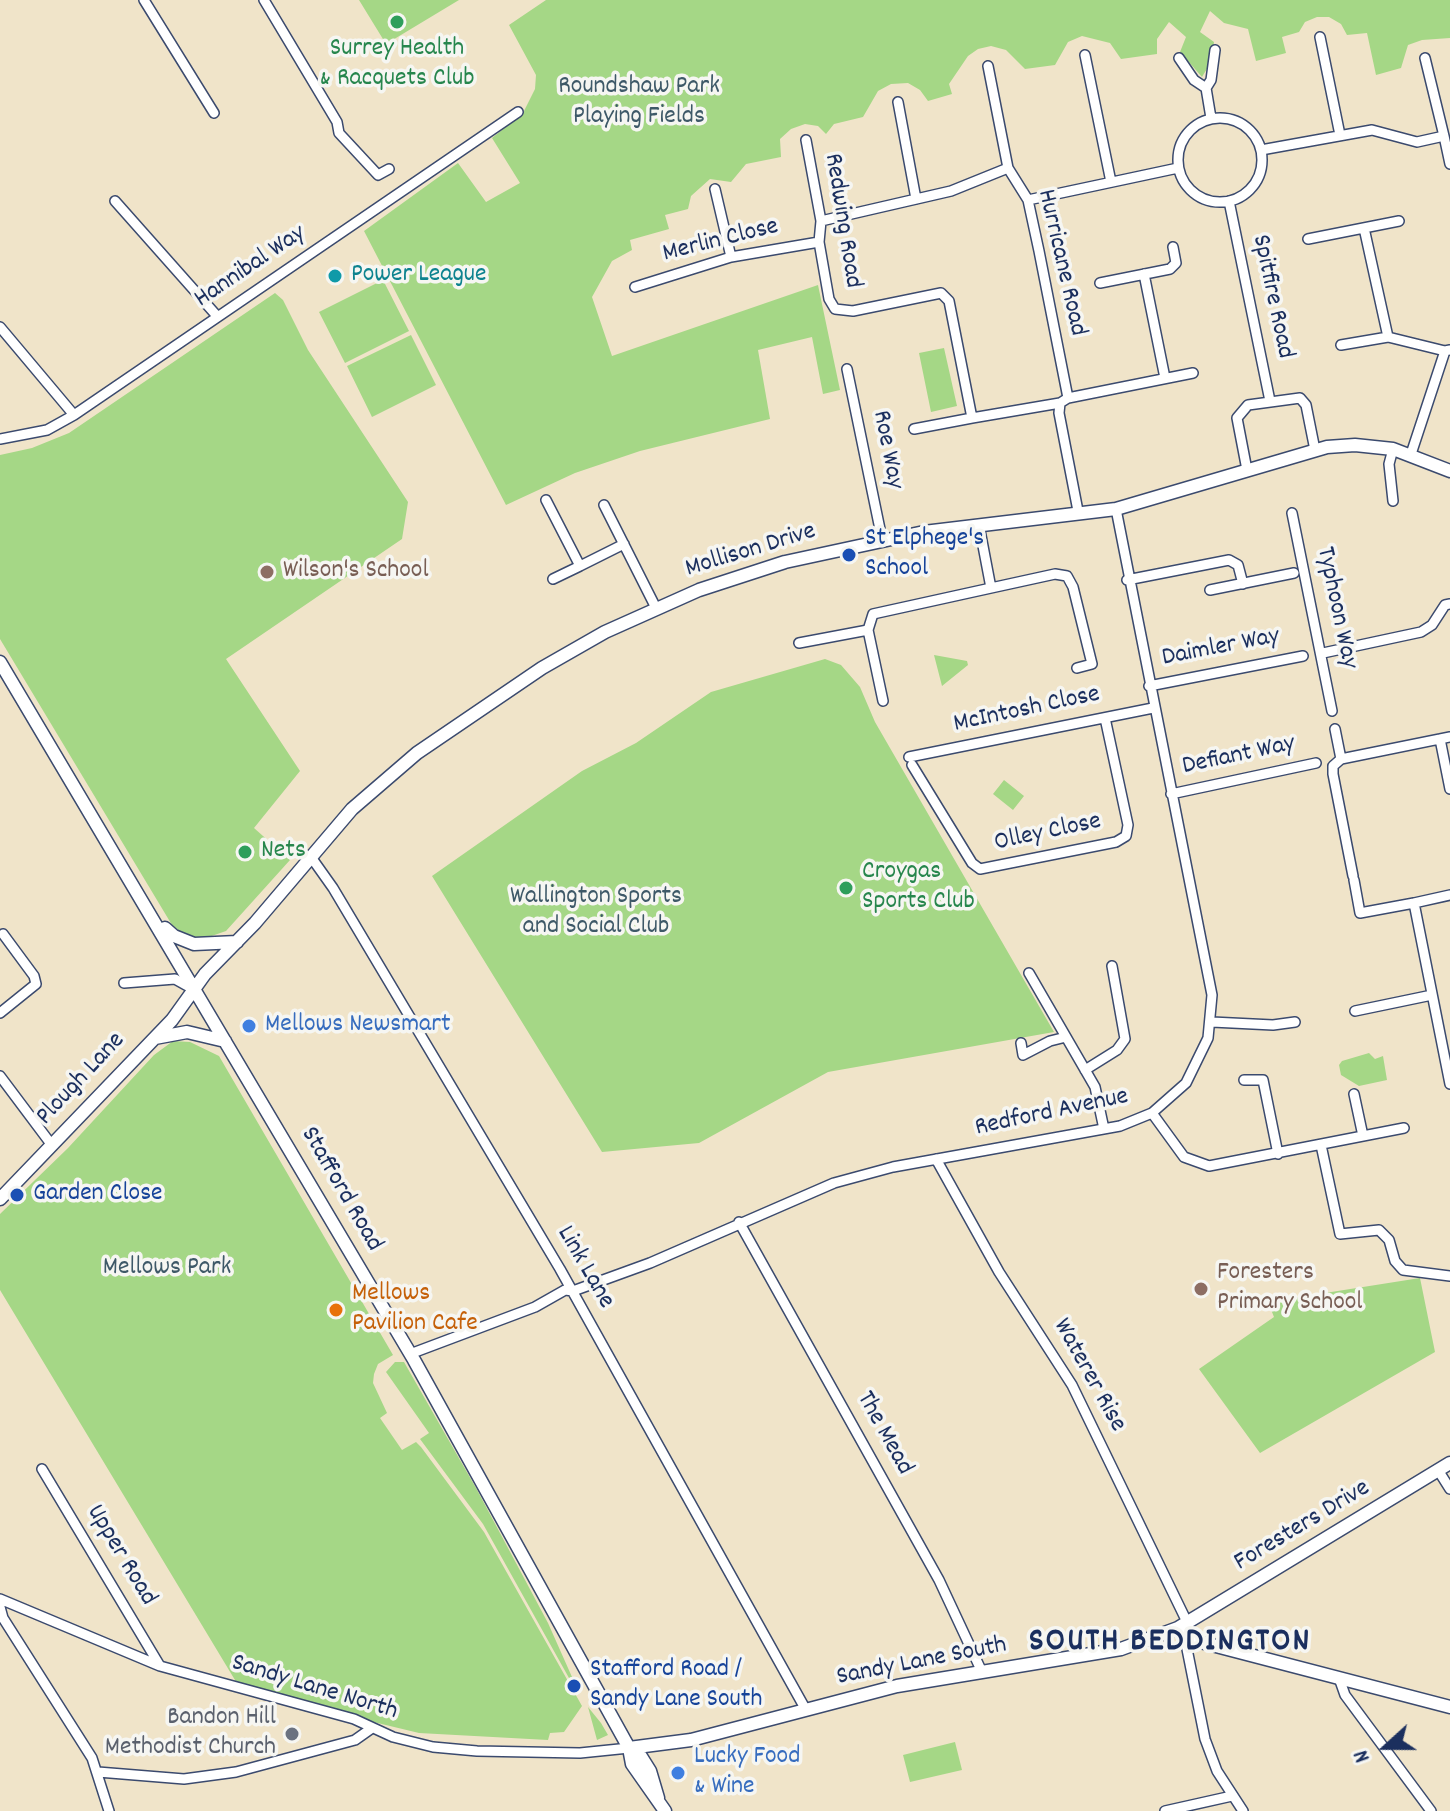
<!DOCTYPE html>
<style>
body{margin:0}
#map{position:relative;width:1450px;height:1811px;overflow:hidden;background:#f0e4c9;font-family:Dekko,sans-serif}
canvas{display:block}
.north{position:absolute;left:1346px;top:1707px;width:80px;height:80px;-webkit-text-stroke:6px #f6f6f2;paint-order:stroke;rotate:249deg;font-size:22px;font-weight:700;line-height:32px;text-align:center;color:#1b2f5e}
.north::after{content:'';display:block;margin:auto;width:28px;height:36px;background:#1b2f5e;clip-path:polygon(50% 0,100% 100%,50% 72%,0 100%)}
</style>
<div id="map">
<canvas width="1450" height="1811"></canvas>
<div class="north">N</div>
</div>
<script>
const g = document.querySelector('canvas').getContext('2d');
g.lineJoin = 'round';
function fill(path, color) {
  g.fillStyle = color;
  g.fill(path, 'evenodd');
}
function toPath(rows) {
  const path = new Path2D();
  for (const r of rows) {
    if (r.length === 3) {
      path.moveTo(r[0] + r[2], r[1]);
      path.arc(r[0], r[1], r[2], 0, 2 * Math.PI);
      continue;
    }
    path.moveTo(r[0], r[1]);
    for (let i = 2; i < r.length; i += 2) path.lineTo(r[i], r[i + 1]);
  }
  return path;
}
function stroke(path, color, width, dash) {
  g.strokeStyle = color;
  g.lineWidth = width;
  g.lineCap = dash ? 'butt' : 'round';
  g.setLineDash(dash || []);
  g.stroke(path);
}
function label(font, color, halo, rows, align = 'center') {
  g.font = font + ' Dekko,sans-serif';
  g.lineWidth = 7;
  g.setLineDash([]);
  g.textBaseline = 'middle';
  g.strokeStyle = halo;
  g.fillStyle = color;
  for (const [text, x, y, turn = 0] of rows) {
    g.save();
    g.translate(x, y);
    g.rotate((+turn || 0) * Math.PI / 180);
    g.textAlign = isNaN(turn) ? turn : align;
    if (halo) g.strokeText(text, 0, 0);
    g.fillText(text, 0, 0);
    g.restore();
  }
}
const green = toPath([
 [359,0,459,0,386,44],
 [546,0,1450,0,1450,38,1422,40,1408,45,1401,68,1376,75,1367,33,1347,35,1341,24,1329,17,1317,17,1305,22,1299,32,1282,37,1286,53,1256,61,1248,29,1224,23,1210,11,1200,32,1214,42,1211,62,1202,77,1180,52,1186,37,1169,22,1157,39,1157,54,1121,59,1110,43,1082,36,1068,42,1055,65,1025,69,1006,50,991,46,978,49,968,56,949,84,952,94,928,101,920,90,908,83,891,84,878,91,863,117,834,124,826,134,818,126,805,124,791,129,780,139,781,157,746,164,731,182,710,179,691,196,688,209,665,215,669,229,630,240,632,250,612,261,592,297,612,356,818,285,840,390,823,394,812,337,758,350,770,419,640,451,575,473,506,505,364,231,458,163,486,202,520,183,492,138,523,113,535,89,536,75,509,25],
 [383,280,409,331,345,363,319,312],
 [275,293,283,300,308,350,408,502,402,539,226,659,300,771,254,828,290,860,226,931,203,939,187,937,172,925,0,639,0,455,32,448,69,433],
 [411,335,436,385,372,417,347,366],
 [944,348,957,406,931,412,919,353],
 [934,655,967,661,968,665,942,686],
 [825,659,841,665,860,687,875,722,1054,1032,828,1072,699,1143,602,1152,432,876,582,771,636,743,711,692],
 [1004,780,1024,796,1013,810,993,794],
 [173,1041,190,1042,219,1056,393,1355,378,1364,374,1374,373,1383,387,1413,380,1418,402,1450,416,1442,421,1447,484,1532,582,1706,564,1732,550,1733,548,1740,419,1733,241,1690,0,1290,0,1214,68,1148,154,1055],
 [1369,1053,1375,1059,1383,1056,1387,1080,1359,1086,1341,1075,1339,1065,1342,1061],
 [1420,1278,1435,1352,1260,1453,1199,1369,1274,1317,1268,1302],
 [395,1362,404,1362,476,1488,548,1623,572,1677,569,1678,483,1524,420,1439,429,1433,386,1372],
 [588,1707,601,1723,608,1735,597,1740],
 [955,1742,962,1770,910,1782,903,1755]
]);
const street = toPath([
 [144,0,214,113],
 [264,0,337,122,339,133,378,175,389,169],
 [1320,37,1340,135],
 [1085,55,1111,182],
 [1179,58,1194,80,1206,88,1211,118],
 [1425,58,1444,136],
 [988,66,1008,168],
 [1206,88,1211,80,1215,50],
 [898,102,916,199],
 [1220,160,42],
 [806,140,821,221,819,242,829,299,835,309,853,311,941,293,949,301,972,418,1060,403],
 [1261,150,1372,130,1417,142,1444,136,1450,164],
 [715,189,731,257],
 [1028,200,1178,168],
 [115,201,217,316],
 [1229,201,1270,401],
 [821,221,951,191,1008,168,1028,200,1039,251,1068,398,1060,403,1059,413,1078,511],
 [1364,228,1388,337],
 [1308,239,1399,221],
 [1144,274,1165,378],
 [1100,283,1170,269,1176,263,1173,247],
 [635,287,731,257,819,242],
 [0,327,74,415],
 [1341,345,1388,337,1445,351],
 [847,369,882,539],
 [1068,398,1193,373],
 [914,429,972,418],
 [0,439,47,430,74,415,518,112],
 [1393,449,1389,464,1393,501],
 [1411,454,1445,351,1450,350],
 [1247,470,1237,418,1248,405,1300,398,1306,405,1315,450],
 [546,500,580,566,553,579],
 [604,505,656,608],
 [1292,513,1332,711],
 [979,525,991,588,1055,574,1067,576,1073,587,1092,664,1077,668],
 [580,566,624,544],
 [1127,580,1229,560,1238,565,1243,584],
 [1210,590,1294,573],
 [799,643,868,630],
 [1323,653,1421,632,1432,625,1445,605,1450,604],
 [1149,686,1303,656],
 [883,701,868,630,873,614,991,588],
 [1335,729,1341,759,1333,766,1333,774,1353,876],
 [1440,739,1450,789],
 [909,757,1153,708],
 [1341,759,1450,737],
 [912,765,972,863,980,869,1116,842,1126,836,1128,825,1105,718],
 [1171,794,1316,763],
 [311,857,333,888,560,1269,806,1710],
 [1354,880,1360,913,1414,903],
 [1450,895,1414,903,1450,1084],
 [1029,973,1095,1087,1104,1129],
 [124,983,175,979,193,989],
 [1355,1011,1432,995],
 [0,1013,36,984,34,976,3,934],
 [1212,1022,1273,1025,1295,1022],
 [1021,1043,1023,1055,1050,1041,1066,1037],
 [1085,1070,1117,1050,1125,1039,1112,966],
 [0,1076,51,1144],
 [1244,1080,1263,1080,1278,1154],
 [1354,1094,1363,1136],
 [1152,1113,1184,1157,1209,1166,1404,1128],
 [1321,1145,1340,1234,1379,1230,1389,1240,1395,1261,1403,1270,1450,1276],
 [936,1159,999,1272,1072,1385,1187,1622],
 [739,1222,939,1580,982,1672],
 [410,1354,535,1307,565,1290,573,1291,650,1263,834,1183,893,1167,1120,1126,1152,1113,1186,1083,1208,1038,1212,995,1116,509],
 [42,1469,160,1666],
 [1438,1470,1450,1489],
 [0,1599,160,1666,354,1719,393,1737,433,1747,477,1751,580,1753,629,1748],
 [0,1607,3,1618,92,1758,109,1811],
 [1189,1639,1187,1649,1205,1739,1217,1771,1243,1811],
 [1339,1678,1345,1695,1431,1811],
 [98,1772,184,1779,236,1772,355,1740,372,1728],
 [1165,1811,1232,1796]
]);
const secondary = toPath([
 [0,662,414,1360,629,1748,632,1764,665,1811],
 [165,928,174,936,194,944,237,942],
 [155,1038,187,1032,225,1041],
 [0,1199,172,1020,205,974,255,923,352,809,417,753,542,668,605,632,699,590,785,562,924,532,1116,509,1327,447,1355,445,1393,449,1450,471],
 [1178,1628,1189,1639,1450,1707],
 [629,1748,691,1740,897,1686,1121,1649,1178,1628,1450,1463],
 [629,1748,640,1755,650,1771,658,1798]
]);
const markers = [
 [397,22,8,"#2e9e5b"],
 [335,276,8,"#0f9aa8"],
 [849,555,8,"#1a4fb4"],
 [267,572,8,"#8d6e63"],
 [245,852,8,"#2e9e5b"],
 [846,888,8,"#2e9e5b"],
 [249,1026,8,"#3f7fe0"],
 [17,1195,8,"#1a4fb4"],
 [1201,1289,8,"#8d6e63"],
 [336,1310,8,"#e8710a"],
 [574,1686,8,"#1a4fb4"],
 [292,1734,8,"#6b7280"],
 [678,1773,8,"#3f7fe0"]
];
const leisureNames = [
 ["Surrey Health",397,50,"center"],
 ["& Racquets Club",397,80,"center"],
 ["Nets",261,852],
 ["Croygas",862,873],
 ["Sports Club",862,903]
];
const parkNames = [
 ["Roundshaw Park",639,88],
 ["Playing Fields",639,118],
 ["Wallington Sports",596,898],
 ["and Social Club",596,928],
 ["Mellows Park",167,1269]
];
const streetNames = [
 ["Redwing Road",841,221,81],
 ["Merlin Close",721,242,-14],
 ["Hurricane Road",1060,263,77],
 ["Hannibal Way",251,268,-34],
 ["Spitfire Road",1271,297,78],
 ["Roe Way",886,450,79],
 ["Mollison Drive",751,552,-17],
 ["Typhoon Way",1335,608,78],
 ["Daimler Way",1221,649,-11],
 ["McIntosh Close",1027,711,-12],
 ["Defiant Way",1239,757,-12],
 ["Olley Close",1048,834,-12],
 ["Plough Lane",82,1080,-47],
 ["Redford Avenue",1052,1114,-12],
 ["Stafford Road",340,1190,60],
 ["Link Lane",584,1268,60],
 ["Waterer Rise",1088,1376,61],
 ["The Mead",883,1434,61],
 ["Foresters Drive",1303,1527,-31],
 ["Upper Road",120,1556,59],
 ["Sandy Lane South",922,1663,-11],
 ["Sandy Lane North",314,1689,17]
];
const cultureNames = [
 ["Power League",351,276]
];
const transitNames = [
 ["St Elphege's",865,540],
 ["School",865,570],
 ["Garden Close",33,1195],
 ["Stafford Road /",590,1671],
 ["Sandy Lane South",590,1701]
];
const educationNames = [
 ["Wilson's School",283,572],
 ["Foresters",1217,1274],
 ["Primary School",1217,1304]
];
const shopNames = [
 ["Mellows Newsmart",265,1026],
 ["Lucky Food",694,1758],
 ["& Wine",694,1788]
];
const foodNames = [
 ["Mellows",352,1295],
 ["Pavilion Cafe",352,1325]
];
const worshipNames = [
 ["Bandon Hill",276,1719],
 ["Methodist Church",276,1749]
];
const districtNames = [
 ["SOUTH BEDDINGTON",1170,1644]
];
fill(green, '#a5d786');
stroke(street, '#3b4a6e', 12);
stroke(secondary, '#3b4a6e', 15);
stroke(street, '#fff', 9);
stroke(secondary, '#fff', 12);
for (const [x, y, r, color] of markers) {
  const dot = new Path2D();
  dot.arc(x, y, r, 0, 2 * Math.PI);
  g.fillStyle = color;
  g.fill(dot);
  stroke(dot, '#f6f6f2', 3);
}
label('26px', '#27864d', '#f6f6f2', leisureNames, 'left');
label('26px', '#3e5968', '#f6f6f2', parkNames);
label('26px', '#1b2f5e', '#f6f6f2', streetNames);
label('26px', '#0d838f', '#f6f6f2', cultureNames, 'left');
label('26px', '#164399', '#f6f6f2', transitNames, 'left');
label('26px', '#785e54', '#f6f6f2', educationNames, 'left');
label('26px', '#366cbe', '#f6f6f2', shopNames, 'left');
label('26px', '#c56008', '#f6f6f2', foodNames, 'left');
label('26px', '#5b616d', '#f6f6f2', worshipNames, 'right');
g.letterSpacing = '2px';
label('bold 34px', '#1b2f5e', '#f6f6f2', districtNames);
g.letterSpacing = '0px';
</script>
